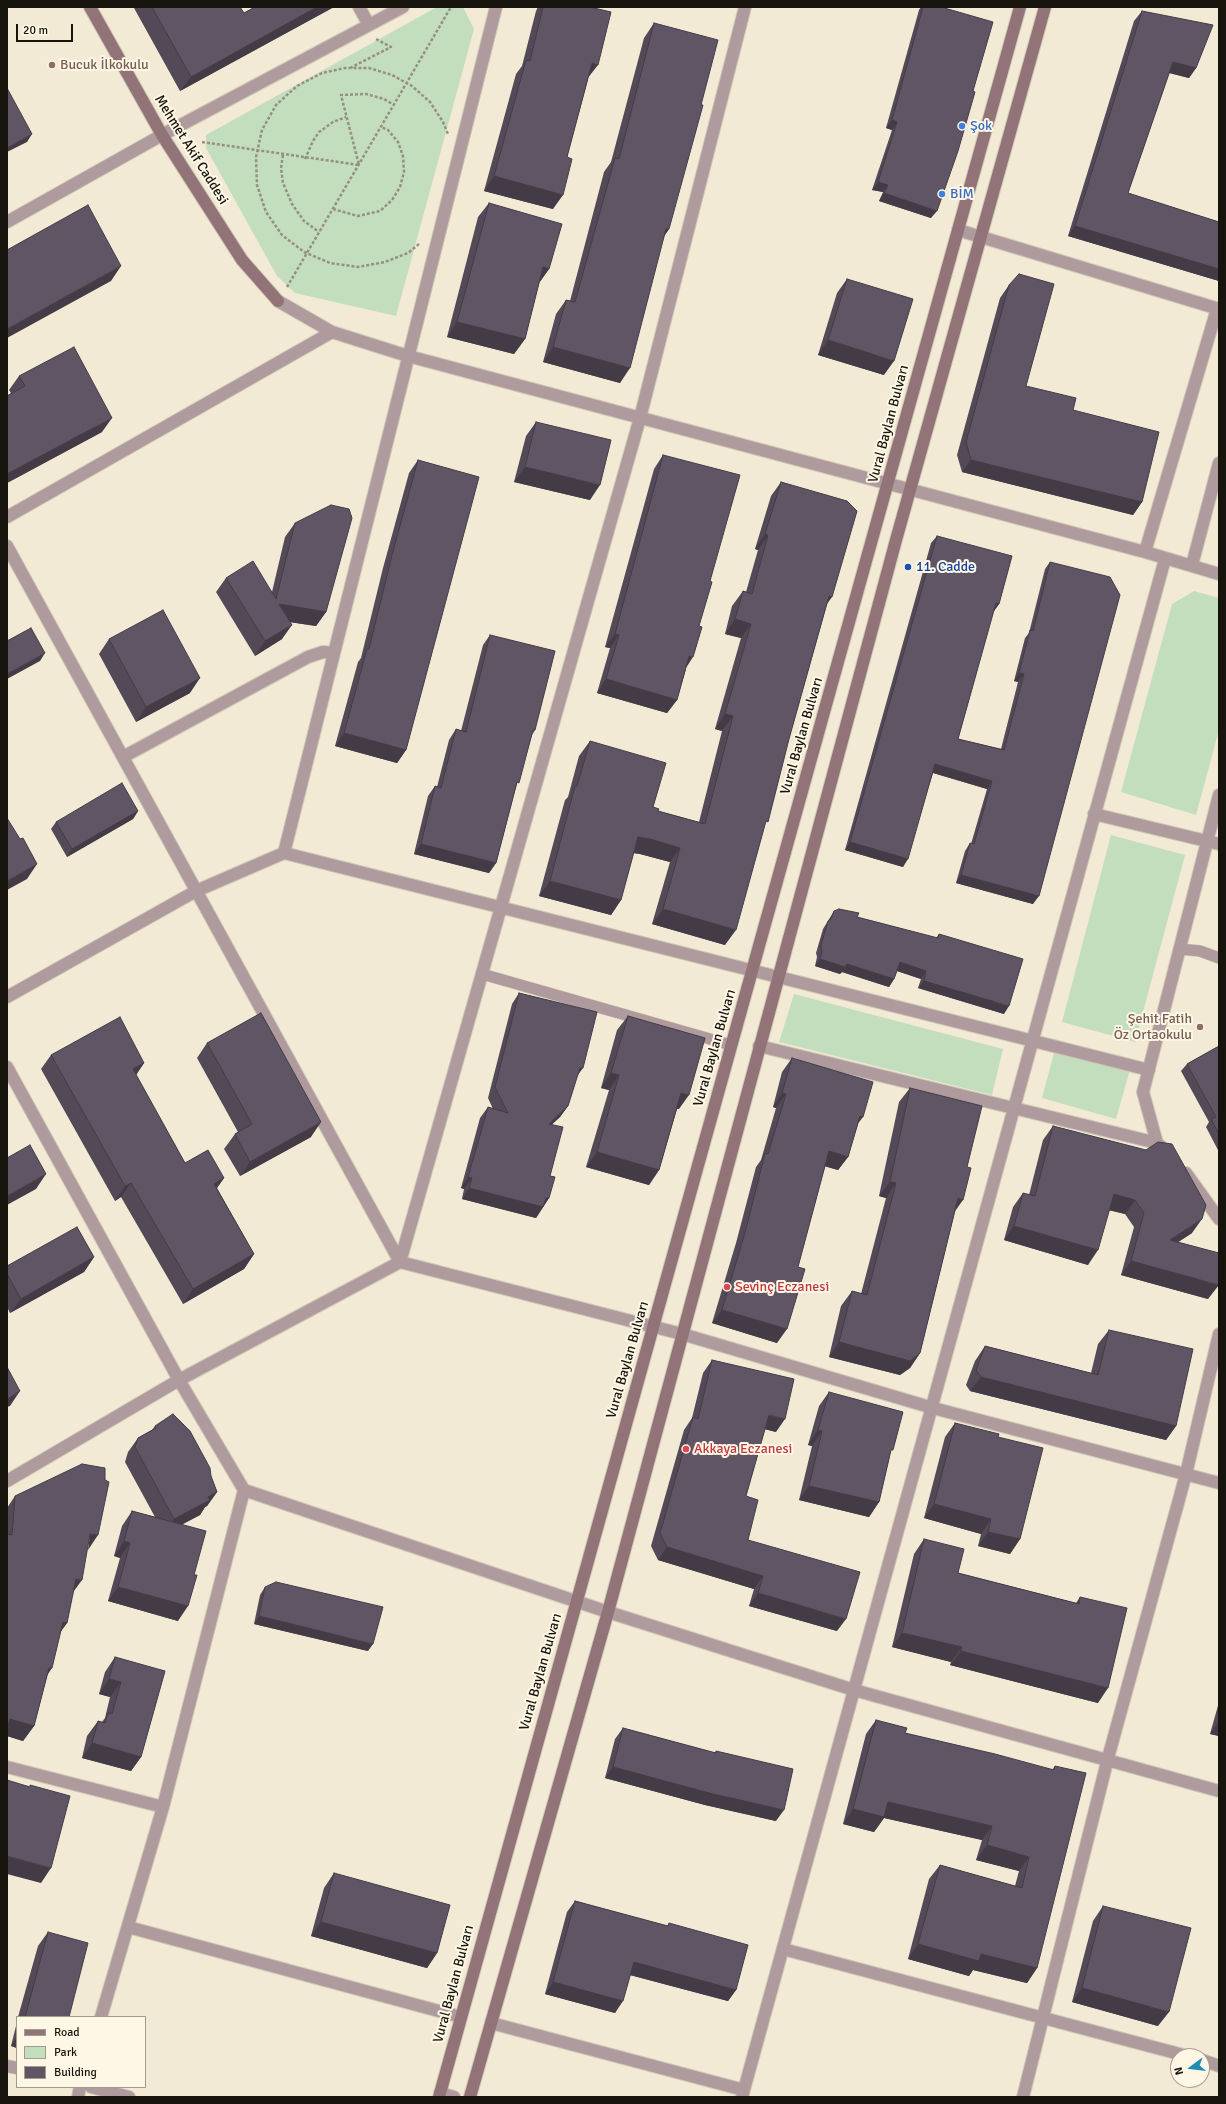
<!DOCTYPE html>
<meta charset="utf-8">
<style>
body{margin:0}
#map{position:relative;width:1226px;height:2104px;overflow:hidden;background:#f3ead5;font-family:Signika,sans-serif}
canvas{display:block}
.frame{position:absolute;inset:0;border:8px solid #17140d;pointer-events:none}
.legend{position:absolute;left:16px;top:2016px;width:130px;height:72px;box-sizing:border-box;background:#fff7e6;border:1px solid #a29c8f;margin:0;padding:5px 7px;list-style:none;font-size:12px;color:#17140d}
.legend li{display:flex;align-items:center;gap:8px;height:20px}
.legend b{width:20px;border:1px solid #a29c8f}
.north{position:absolute;left:1170px;top:2048px;width:40px;height:40px;box-sizing:border-box;background:#fff7e6;border:1px solid #a29c8f;border-radius:50%;rotate:255deg;font-size:11px;font-weight:700;line-height:16px;text-align:center;color:#17140d}
.north::after{content:'';display:block;margin:auto;width:14px;height:18px;background:#208cb2;clip-path:polygon(50% 0,100% 100%,50% 72%,0 100%)}
.scale{position:absolute;left:16px;top:24px;width:57px;height:18px;box-sizing:border-box;border:2px solid #17140d;border-top:0;padding-left:5px;font-size:12px;line-height:14px;white-space:nowrap;color:#17140d;-webkit-text-stroke:3px #fff7e6;paint-order:stroke}
</style>
<div id="map">
<canvas width="1226" height="2104"></canvas>
<div class="frame"></div>
<ul class="legend">
<li><b style="height:5px;background:#917378"></b>Road</li>
<li><b style="height:11px;background:#c3debc"></b>Park</li>
<li><b style="height:11px;background:#605565"></b>Building</li>
</ul>
<div class="north">N</div>
<div class="scale">20 m</div>
</div>
<script>
const g = document.querySelector('canvas').getContext('2d');
g.lineJoin = 'round';
function fill(path, color) {
  g.fillStyle = color;
  g.fill(path, 'evenodd');
}
function toPath(rows) {
  const path = new Path2D();
  for (const r of rows) {
    path.moveTo(r[0], r[1]);
    for (let i = 2; i < r.length; i += 2) path.lineTo(r[i], r[i + 1]);
  }
  return path;
}
function stroke(path, color, width, dash) {
  g.strokeStyle = color;
  g.lineWidth = width;
  g.lineCap = dash ? 'butt' : 'round';
  g.setLineDash(dash || []);
  g.stroke(path);
}
function label(font, color, halo, rows, align = 'center') {
  g.font = font + ' Signika,sans-serif';
  g.lineWidth = 4;
  g.setLineDash([]);
  g.textBaseline = 'middle';
  g.strokeStyle = halo;
  g.fillStyle = color;
  for (const [text, x, y, turn = 0] of rows) {
    g.save();
    g.translate(x, y);
    g.rotate((+turn || 0) * Math.PI / 180);
    g.textAlign = isNaN(turn) ? turn : align;
    if (halo) g.strokeText(text, 0, 0);
    g.fillText(text, 0, 0);
    g.restore();
  }
}
const green = toPath([
 [437,7,463,7,474,29,396,316,295,293,277,276,206,148,206,135],
 [1194,591,1219,598,1219,730,1196,815,1121,792,1172,604],
 [1111,835,1185,855,1135,1042,1062,1022],
 [794,994,1003,1049,992,1095,779,1042],
 [1055,1049,1130,1070,1116,1119,1042,1098]
]);
const path = toPath([
 [350,68,391,47,376,39],
 [202,142,359,165,341,95,366,94,384,99,394,105],
 [283,155,281,168,283,183,292,204,304,221,319,232],
 [305,159,313,141,319,132,333,122,346,117],
 [333,209,358,216,380,211,392,200,400,187,404,172,403,156,398,142,388,130,381,127],
 [419,244,408,253,385,262,358,267,330,263,304,252,282,235,266,212,257,185,256,157,262,130,276,105,297,86,322,73,345,68,369,68,392,75,412,86,430,102,443,122,448,134],
 [287,287,451,7]
]);
const lane = toPath([
 [1179,949,1200,951,1219,958],
 [482,974,731,1045]
]);
const street = toPath([
 [359,7,369,25],
 [7,222,162,135,403,7],
 [958,230,1219,309],
 [278,301,332,332,408,356,1145,552,1219,574],
 [7,517,332,332],
 [7,546,400,1262],
 [1145,552,1217,309],
 [1192,565,1219,463],
 [123,757,308,657,323,652,334,653],
 [1094,814,1219,844],
 [284,853,1149,1070],
 [7,997,196,891,284,853,496,7],
 [759,1046,1157,1143,1168,1153],
 [7,1067,179,1380,244,1490,163,1807,101,2017],
 [1157,1143,1143,1092,1219,795],
 [1186,1173,1219,1219],
 [400,1262,640,418,745,7],
 [7,1481,179,1380,400,1262,682,1334,933,1408,1219,1483],
 [244,1490,608,1612,854,1690,1219,1791],
 [7,1767,163,1807],
 [128,1927,461,2017],
 [783,1949,1187,2056],
 [491,2023,744,2090],
 [1202,2060,1219,2066],
 [7,2066,17,2068],
 [91,2087,129,2097],
 [440,2093,454,2097],
 [78,2097,80,2087],
 [742,2097,1165,559],
 [1023,2097,1108,1758,1186,1474,1219,1334]
]);
const secondary = toPath([
 [90,7,162,135,242,260,278,301],
 [439,2097,1020,7],
 [470,2097,608,1612,896,540,1045,7]
]);
const wall = toPath([
 [135,7,240,7,244,13,255,7,334,7,180,91,134,8],
 [538,7,590,7,588,79,553,209,484,191,516,74,522,66,536,11],
 [921,7,941,7,931,218,879,201,883,192,872,190,892,130,886,128,919,10],
 [1142,11,1196,68,1189,78,1169,73,1128,193,1219,222,1219,281,1068,236,1134,21],
 [654,23,669,229,664,236,620,383,543,362,556,314,566,300,570,301,604,172,611,162,644,38],
 [489,203,549,269,539,283,525,339,514,354,447,337,478,217],
 [847,279,884,375,818,355,837,293],
 [1009,285,1026,386,1073,410,1142,502,1133,515,962,472,957,455,1000,298],
 [19,376,102,432,7,483,7,396,11,393,9,390],
 [536,422,590,500,514,482,526,436],
 [663,455,686,669,677,700,667,713,597,693,610,648,605,647,654,469],
 [418,460,406,750,397,763,335,746,358,662,361,658,383,568,409,473],
 [781,482,827,604,764,826,725,945,652,924,670,862,640,854,633,853,621,900,611,915,539,896,565,800,568,797,579,756,590,741,653,807,658,811,699,822,722,731,715,729,741,638,725,634,732,606,743,591,746,592,758,550,755,549,771,496],
 [295,523,326,612,316,626,290,622,282,639,255,656,216,592,226,578,272,592,285,537],
 [937,536,999,604,994,611,993,611,958,739,1001,749,1018,682,1014,681,1025,638,1029,633,1045,569,1050,562,1033,904,956,883,965,851,970,843,971,844,987,789,933,773,903,867,845,850,931,543],
 [490,635,535,730,532,735,516,787,496,863,489,873,414,854,428,796,435,786,437,787,449,740,456,729,461,731,483,645],
 [109,639,190,693,136,722,99,654],
 [138,811,133,819,67,857,51,829,56,822],
 [834,911,857,917,936,938,939,934,1004,1014,918,988,921,979,897,971,894,979,889,987,842,972,840,974,815,966,817,957,816,953,823,929],
 [519,993,576,1078,568,1106,560,1117,552,1124,549,1198,536,1218,462,1199,464,1189,461,1188,480,1118,488,1107,493,1109,488,1098,512,1004],
 [628,1016,679,1109,677,1109,659,1170,649,1185,586,1167,609,1090,601,1088,617,1030],
 [207,1043,311,1137,240,1176,224,1149,235,1134,238,1132,197,1058],
 [1219,1046,1219,1152,1206,1127,1209,1122,1181,1071,1187,1064],
 [51,1055,144,1063,136,1075,185,1163,224,1178,217,1188,254,1254,244,1269,183,1304,121,1197,115,1201,41,1069],
 [792,1058,858,1124,848,1157,838,1170,825,1166,777,1343,712,1323,736,1243,756,1167,761,1160,776,1108,773,1107,782,1072],
 [910,1088,955,1211,920,1353,910,1368,900,1375,829,1357,841,1306,852,1291,861,1294,886,1198,879,1196,899,1102],
 [1053,1126,1192,1233,1178,1242,1208,1299,1121,1275,1134,1227,1125,1214,1109,1210,1088,1265,1004,1240,1013,1207,1023,1193,1029,1195,1043,1140],
 [94,1257,84,1272,10,1313,7,1307,7,1266],
 [1109,1330,1176,1426,1166,1440,970,1391,966,1385,975,1361,985,1346,1091,1373,1098,1344],
 [712,1360,776,1432,765,1429,746,1496,748,1540,837,1631,749,1606,754,1589,658,1560,651,1546,684,1430,692,1418,703,1373],
 [829,1392,890,1455,879,1502,869,1517,799,1500,812,1446,808,1445,819,1406],
 [955,1423,998,1437,1020,1539,1010,1554,978,1546,981,1534,924,1518,945,1437],
 [155,1426,211,1476,217,1492,207,1506,205,1507,200,1515,181,1525,178,1621,108,1601,120,1558,114,1556,122,1526,132,1511,155,1517,125,1462,128,1452,138,1438,152,1430],
 [15,1496,87,1550,73,1592,67,1623,61,1631,47,1676,34,1726,23,1741,7,1736,7,1508],
 [924,1539,958,1573,1076,1603,1080,1597,1098,1703,950,1665,951,1662,892,1647,914,1554],
 [265,1587,368,1651,254,1624,260,1595],
 [115,1657,141,1757,131,1771,82,1758,87,1736,98,1721,102,1722,105,1718,110,1697,99,1694,105,1672],
 [1219,1702,1219,1736,1210,1734],
 [876,1720,905,1733,1052,1770,1055,1766,1037,1968,1027,1983,973,1970,969,1976,908,1959,929,1879,940,1865,1015,1886,1019,1871,976,1860,982,1840,884,1818,874,1832,843,1824,866,1734],
 [623,1728,715,1753,716,1751,776,1821,705,1805,605,1778,615,1739],
 [334,1873,437,1953,427,1968,311,1936,324,1888],
 [575,1901,667,1926,669,1923,736,1990,728,2001,630,1975,615,2013,545,1994,567,1912],
 [1103,1906,1158,2026,1072,2002,1093,1921],
 [48,1932,69,2017,18,2017,38,1946],
 [17,2022,17,2048,11,2046]
]);
const shadedWall = toPath([
 [317,7,334,7,180,91,191,77],
 [1173,62,1196,68,1189,78,1166,72],
 [592,63,598,65,587,79],
 [892,120,897,122,892,130,886,128],
 [32,134,27,142,7,152,7,148],
 [494,176,563,195,553,209,484,191],
 [878,182,888,185,883,192,872,190],
 [884,193,937,211,931,218,879,201],
 [1075,226,1219,269,1219,281,1068,236],
 [666,229,669,229,659,244],
 [121,266,111,281,7,338,7,329],
 [543,267,549,269,539,283],
 [457,322,525,339,514,354,447,337],
 [828,340,894,361,884,375,818,355],
 [553,347,630,368,620,383,543,362],
 [112,418,102,432,7,483,7,474],
 [971,460,1142,502,1133,515,962,472],
 [525,467,600,485,590,500,514,482],
 [765,534,768,535,758,550,755,549],
 [829,596,832,597,822,611],
 [996,603,999,604,994,611,990,610],
 [279,604,326,612,316,626,269,619],
 [735,619,751,624,741,638,725,634],
 [292,625,282,639,255,656,265,641],
 [615,634,619,635,610,648,605,647],
 [45,653,40,661,7,679,7,674],
 [689,656,693,657,684,671],
 [1019,673,1024,674,1018,682,1014,681],
 [200,678,190,693,136,722,146,707],
 [606,679,677,700,667,713,597,693],
 [725,714,733,716,722,731,715,729],
 [344,733,406,750,397,763,335,746],
 [935,764,992,781,987,789,930,772],
 [138,811,133,819,67,857,72,849],
 [638,837,650,839,680,848,670,862,640,854,627,852],
 [850,842,908,859,903,867,845,850],
 [421,844,496,863,489,873,414,854],
 [37,864,27,879,7,890,7,881],
 [961,875,1039,896,1033,904,956,883],
 [550,881,621,900,611,915,539,896],
 [663,909,736,930,725,945,652,924],
 [820,959,847,964,894,979,889,987,842,972,840,974,815,966],
 [900,962,926,971,921,979,894,970],
 [924,981,1009,1006,1004,1014,918,988],
 [144,1063,134,1078,133,1069],
 [580,1068,583,1068,575,1079],
 [611,1073,619,1075,609,1090,601,1088],
 [681,1093,689,1095,679,1109,671,1107],
 [782,1093,786,1094,776,1108,773,1107],
 [568,1106,560,1117,542,1134,549,1124],
 [860,1116,863,1117,853,1130],
 [321,1122,311,1137,240,1176,250,1162],
 [829,1151,848,1157,838,1170,820,1165],
 [597,1152,659,1170,649,1185,586,1167],
 [46,1174,36,1189,7,1205,7,1196],
 [468,1177,472,1178,464,1189,461,1188],
 [224,1178,214,1192,214,1184],
 [890,1182,896,1183,886,1198,879,1196],
 [131,1183,121,1197,115,1201,125,1186],
 [469,1188,546,1198,549,1198,536,1218,462,1199],
 [1114,1194,1135,1200,1125,1214,1104,1209],
 [958,1198,963,1200,953,1214],
 [1202,1219,1192,1233,1160,1254,1170,1240],
 [1014,1226,1098,1250,1088,1265,1004,1240],
 [254,1254,244,1269,183,1304,193,1289],
 [94,1257,84,1272,10,1313,21,1299],
 [1131,1261,1219,1285,1208,1299,1121,1275],
 [722,1310,787,1329,777,1343,712,1323],
 [839,1342,920,1353,910,1368,900,1375,829,1357],
 [981,1377,1176,1426,1166,1440,970,1391],
 [20,1391,10,1406,7,1407,7,1399],
 [769,1415,785,1419,776,1432,760,1428],
 [818,1430,822,1431,812,1446,808,1445],
 [809,1486,879,1502,869,1517,799,1500],
 [217,1492,207,1506,205,1507,200,1515,164,1534,174,1519,208,1497],
 [934,1504,991,1519,981,1534,924,1518],
 [988,1532,1020,1539,1010,1554,978,1546],
 [90,1534,98,1535,88,1550],
 [124,1541,130,1543,120,1558,114,1556],
 [667,1547,763,1576,754,1589,658,1560],
 [76,1579,82,1580,71,1595],
 [118,1587,188,1606,178,1621,108,1601],
 [758,1593,846,1619,837,1631,749,1606],
 [259,1616,373,1644,368,1651,254,1624],
 [63,1622,67,1623,56,1638],
 [902,1633,962,1647,951,1662,892,1647],
 [961,1651,1108,1688,1098,1703,950,1665],
 [49,1668,52,1668,42,1683],
 [109,1679,121,1682,110,1697,99,1694],
 [10,1719,34,1726,23,1741,7,1736,7,1723],
 [1218,1723,1219,1723,1219,1736,1210,1734],
 [92,1743,141,1757,131,1771,82,1758],
 [613,1767,784,1810,776,1821,705,1805,605,1778],
 [888,1802,992,1826,982,1840,884,1818,874,1832,843,1824,853,1809],
 [987,1845,1029,1857,1019,1871,976,1860],
 [7,1856,51,1868,41,1883,7,1874],
 [321,1922,437,1953,427,1968,311,1936],
 [918,1944,981,1954,1037,1968,1027,1983,973,1970,969,1976,908,1959],
 [634,1962,736,1990,728,2001,626,1974],
 [553,1982,623,2001,615,2013,545,1994],
 [1082,1988,1169,2012,1158,2026,1072,2002],
 [17,2037,17,2048,11,2046]
]);
const building = toPath([
 [152,7,240,7,244,13,255,7,317,7,191,77,152,7],
 [543,7,590,7,611,12,598,65,592,63,567,157,572,159,563,195,494,176,526,60,530,61,543,7],
 [923,7,941,7,993,22,973,91,975,92,958,151,937,211,884,193,888,185,878,182,897,122,892,120,923,7],
 [1142,11,1213,25,1196,68,1173,62,1128,193,1219,222,1219,269,1075,226,1142,11],
 [654,23,718,40,701,105,703,105,669,229,666,229,630,368,553,347,566,300,575,302,615,158,619,159,654,23],
 [7,88,32,134,7,148,7,88],
 [489,203,562,224,549,269,543,267,525,339,457,322,489,203],
 [88,205,121,266,7,329,7,250,88,205],
 [1019,274,1054,284,1026,386,1076,398,1073,410,1159,432,1142,502,971,460,966,442,1009,285,1019,274],
 [847,279,913,299,894,361,828,340,847,279],
 [74,347,112,418,7,474,7,396,25,386,19,376,74,347],
 [536,422,611,440,600,485,525,467,536,422],
 [663,455,740,475,710,581,712,582,699,626,702,627,693,657,689,656,677,700,606,679,619,635,615,634,663,455],
 [418,460,479,477,406,750,344,733,367,649,369,649,392,555,418,460],
 [781,482,847,501,857,511,832,597,829,596,789,739,768,822,766,821,736,930,663,909,680,848,650,839,638,837,621,900,550,881,575,786,577,786,590,741,666,763,653,807,659,809,658,811,705,824,733,716,725,714,751,624,735,619,743,591,752,594,768,535,765,534,781,482],
 [331,505,349,509,352,518,326,612,279,604,292,625,265,641,226,578,253,561,276,599,295,523,331,505],
 [937,536,1012,556,999,604,996,603,958,739,1004,750,1024,674,1019,673,1030,630,1033,631,1050,562,1110,577,1120,595,1039,896,961,875,970,843,974,844,992,781,935,764,908,859,850,842,937,536],
 [163,610,200,678,146,707,109,639,163,610],
 [31,628,45,653,7,674,7,641,31,628],
 [490,635,555,651,535,730,533,730,519,783,517,782,496,863,421,844,435,786,441,788,456,729,466,732,490,635],
 [122,783,138,811,72,849,56,822,122,783],
 [7,818,20,839,23,838,37,864,7,881,7,818],
 [839,909,859,913,857,917,938,938,939,934,1023,959,1009,1006,924,981,926,971,900,962,894,979,847,964,845,967,820,959,822,950,821,945,828,921,831,919,834,911,839,909],
 [519,993,597,1012,583,1068,580,1068,568,1106,549,1124,563,1127,550,1176,555,1177,549,1198,546,1198,543,1207,469,1188,472,1178,468,1177,488,1107,508,1113,495,1087,519,993],
 [261,1013,321,1122,250,1162,235,1134,252,1124,207,1043,261,1013],
 [628,1016,705,1038,689,1095,681,1093,659,1170,597,1152,619,1075,611,1073,628,1016],
 [120,1017,144,1063,133,1069,185,1163,208,1150,224,1178,214,1184,254,1254,193,1289,131,1183,125,1186,51,1055,120,1017],
 [1219,1046,1219,1134,1211,1119,1216,1117,1187,1064,1219,1046],
 [792,1058,873,1082,863,1117,860,1116,848,1157,829,1151,798,1267,805,1269,787,1329,722,1310,746,1229,765,1153,768,1154,786,1094,782,1093,792,1058],
 [910,1088,982,1106,967,1167,971,1168,963,1200,958,1198,920,1353,910,1361,839,1342,852,1291,867,1295,896,1183,890,1182,910,1088],
 [1053,1126,1146,1150,1158,1142,1172,1144,1206,1205,1202,1219,1170,1240,1219,1253,1219,1285,1131,1261,1144,1213,1135,1200,1114,1194,1098,1250,1014,1226,1023,1193,1035,1196,1053,1126],
 [30,1145,46,1174,7,1196,7,1158,30,1145],
 [77,1227,94,1257,21,1299,7,1274,7,1266,77,1227],
 [1109,1330,1193,1349,1176,1426,981,1377,976,1370,985,1346,1098,1375,1109,1330],
 [712,1360,794,1379,785,1419,769,1415,746,1496,758,1500,748,1540,860,1572,846,1619,758,1593,763,1576,667,1547,660,1533,693,1417,698,1419,712,1360],
 [7,1367,20,1391,7,1399,7,1367],
 [829,1392,903,1412,893,1450,891,1450,879,1502,809,1486,822,1431,818,1430,829,1392],
 [173,1414,190,1431,210,1468,211,1476,217,1492,208,1497,210,1500,174,1519,135,1447,138,1438,156,1428,155,1426,173,1414],
 [955,1423,999,1434,998,1437,1043,1448,1020,1539,988,1532,991,1519,934,1504,955,1423],
 [82,1464,105,1468,105,1480,109,1482,98,1535,90,1534,82,1580,76,1579,67,1623,63,1622,52,1668,49,1668,34,1726,10,1719,8,1726,7,1725,7,1534,12,1535,15,1496,82,1464],
 [132,1511,206,1531,194,1575,197,1575,188,1606,118,1587,130,1543,124,1541,132,1511],
 [924,1539,964,1549,958,1573,1079,1604,1080,1597,1127,1608,1108,1688,961,1651,962,1647,902,1633,924,1539],
 [276,1582,383,1607,373,1644,259,1616,265,1587,276,1582],
 [115,1657,165,1671,141,1757,92,1743,98,1721,105,1723,108,1713,112,1714,121,1682,109,1679,115,1657],
 [876,1720,907,1728,905,1733,995,1754,1054,1770,1055,1766,1086,1773,1037,1968,981,1954,979,1961,918,1944,940,1865,1022,1888,1029,1857,987,1845,992,1826,888,1802,884,1817,853,1809,876,1720],
 [623,1728,716,1753,716,1751,793,1769,784,1810,713,1794,613,1767,623,1728],
 [7,1780,30,1787,30,1785,70,1796,51,1868,7,1856,7,1780],
 [334,1873,450,1905,437,1953,321,1922,334,1873],
 [575,1901,668,1926,669,1923,748,1945,736,1990,634,1962,623,2001,553,1982,575,1901],
 [1103,1906,1191,1928,1169,2012,1082,1988,1103,1906],
 [48,1932,88,1943,69,2017,25,2017,48,1932]
]);
const markers = [
 [52,65,4,"#8d6e63"],
 [962,126,4,"#3f7fe0"],
 [942,194,4,"#3f7fe0"],
 [908,567,4,"#1a4fb4"],
 [1200,1027,4,"#8d6e63"],
 [727,1287,4,"#e0444e"],
 [686,1449,4,"#e0444e"]
];
const educationNames = [
 ["Bucuk İlkokulu",60,65],
 ["Şehit Fatih",1192,1019,"right"],
 ["Öz Ortaokulu",1192,1035,"right"]
];
const shopNames = [
 ["Şok",970,126],
 ["BİM",950,194]
];
const streetNames = [
 ["Mehmet Akif Caddesi",191,150,58],
 ["Vural Baylan Bulvarı",889,424,-75],
 ["Vural Baylan Bulvarı",802,736,-74],
 ["Vural Baylan Bulvarı",715,1048,-74],
 ["Vural Baylan Bulvarı",628,1360,-74],
 ["Vural Baylan Bulvarı",541,1672,-74],
 ["Vural Baylan Bulvarı",454,1984,-75]
];
const transitNames = [
 ["11. Cadde",916,567]
];
const healthNames = [
 ["Sevinç Eczanesi",735,1287],
 ["Akkaya Eczanesi",694,1449]
];
fill(green, '#c3debc');
stroke(lane, '#d0c8b5', 12);
stroke(street, '#d0c8b5', 14);
stroke(secondary, '#d0c8b5', 14);
stroke(path, '#969081', 2.5, [3, 2]);
stroke(lane, '#af9a9d', 11);
stroke(street, '#af9a9d', 12);
stroke(secondary, '#917378', 12);
fill(wall, '#534957');
fill(shadedWall, '#433c47');
fill(building, '#605565');
stroke(building, '#433c47', 1);
for (const [x, y, r, color] of markers) {
  const dot = new Path2D();
  dot.arc(x, y, r, 0, 2 * Math.PI);
  g.fillStyle = color;
  g.fill(dot);
  stroke(dot, '#fff7e6', 1.5);
}
label('14px', '#785e54', '#fff7e6', educationNames, 'left');
label('14px', '#366cbe', '#fff7e6', shopNames, 'left');
label('14px', '#17140d', '#fff7e6', streetNames);
label('14px', '#164399', '#fff7e6', transitNames, 'left');
label('14px', '#be3a42', '#fff7e6', healthNames, 'left');
</script>
